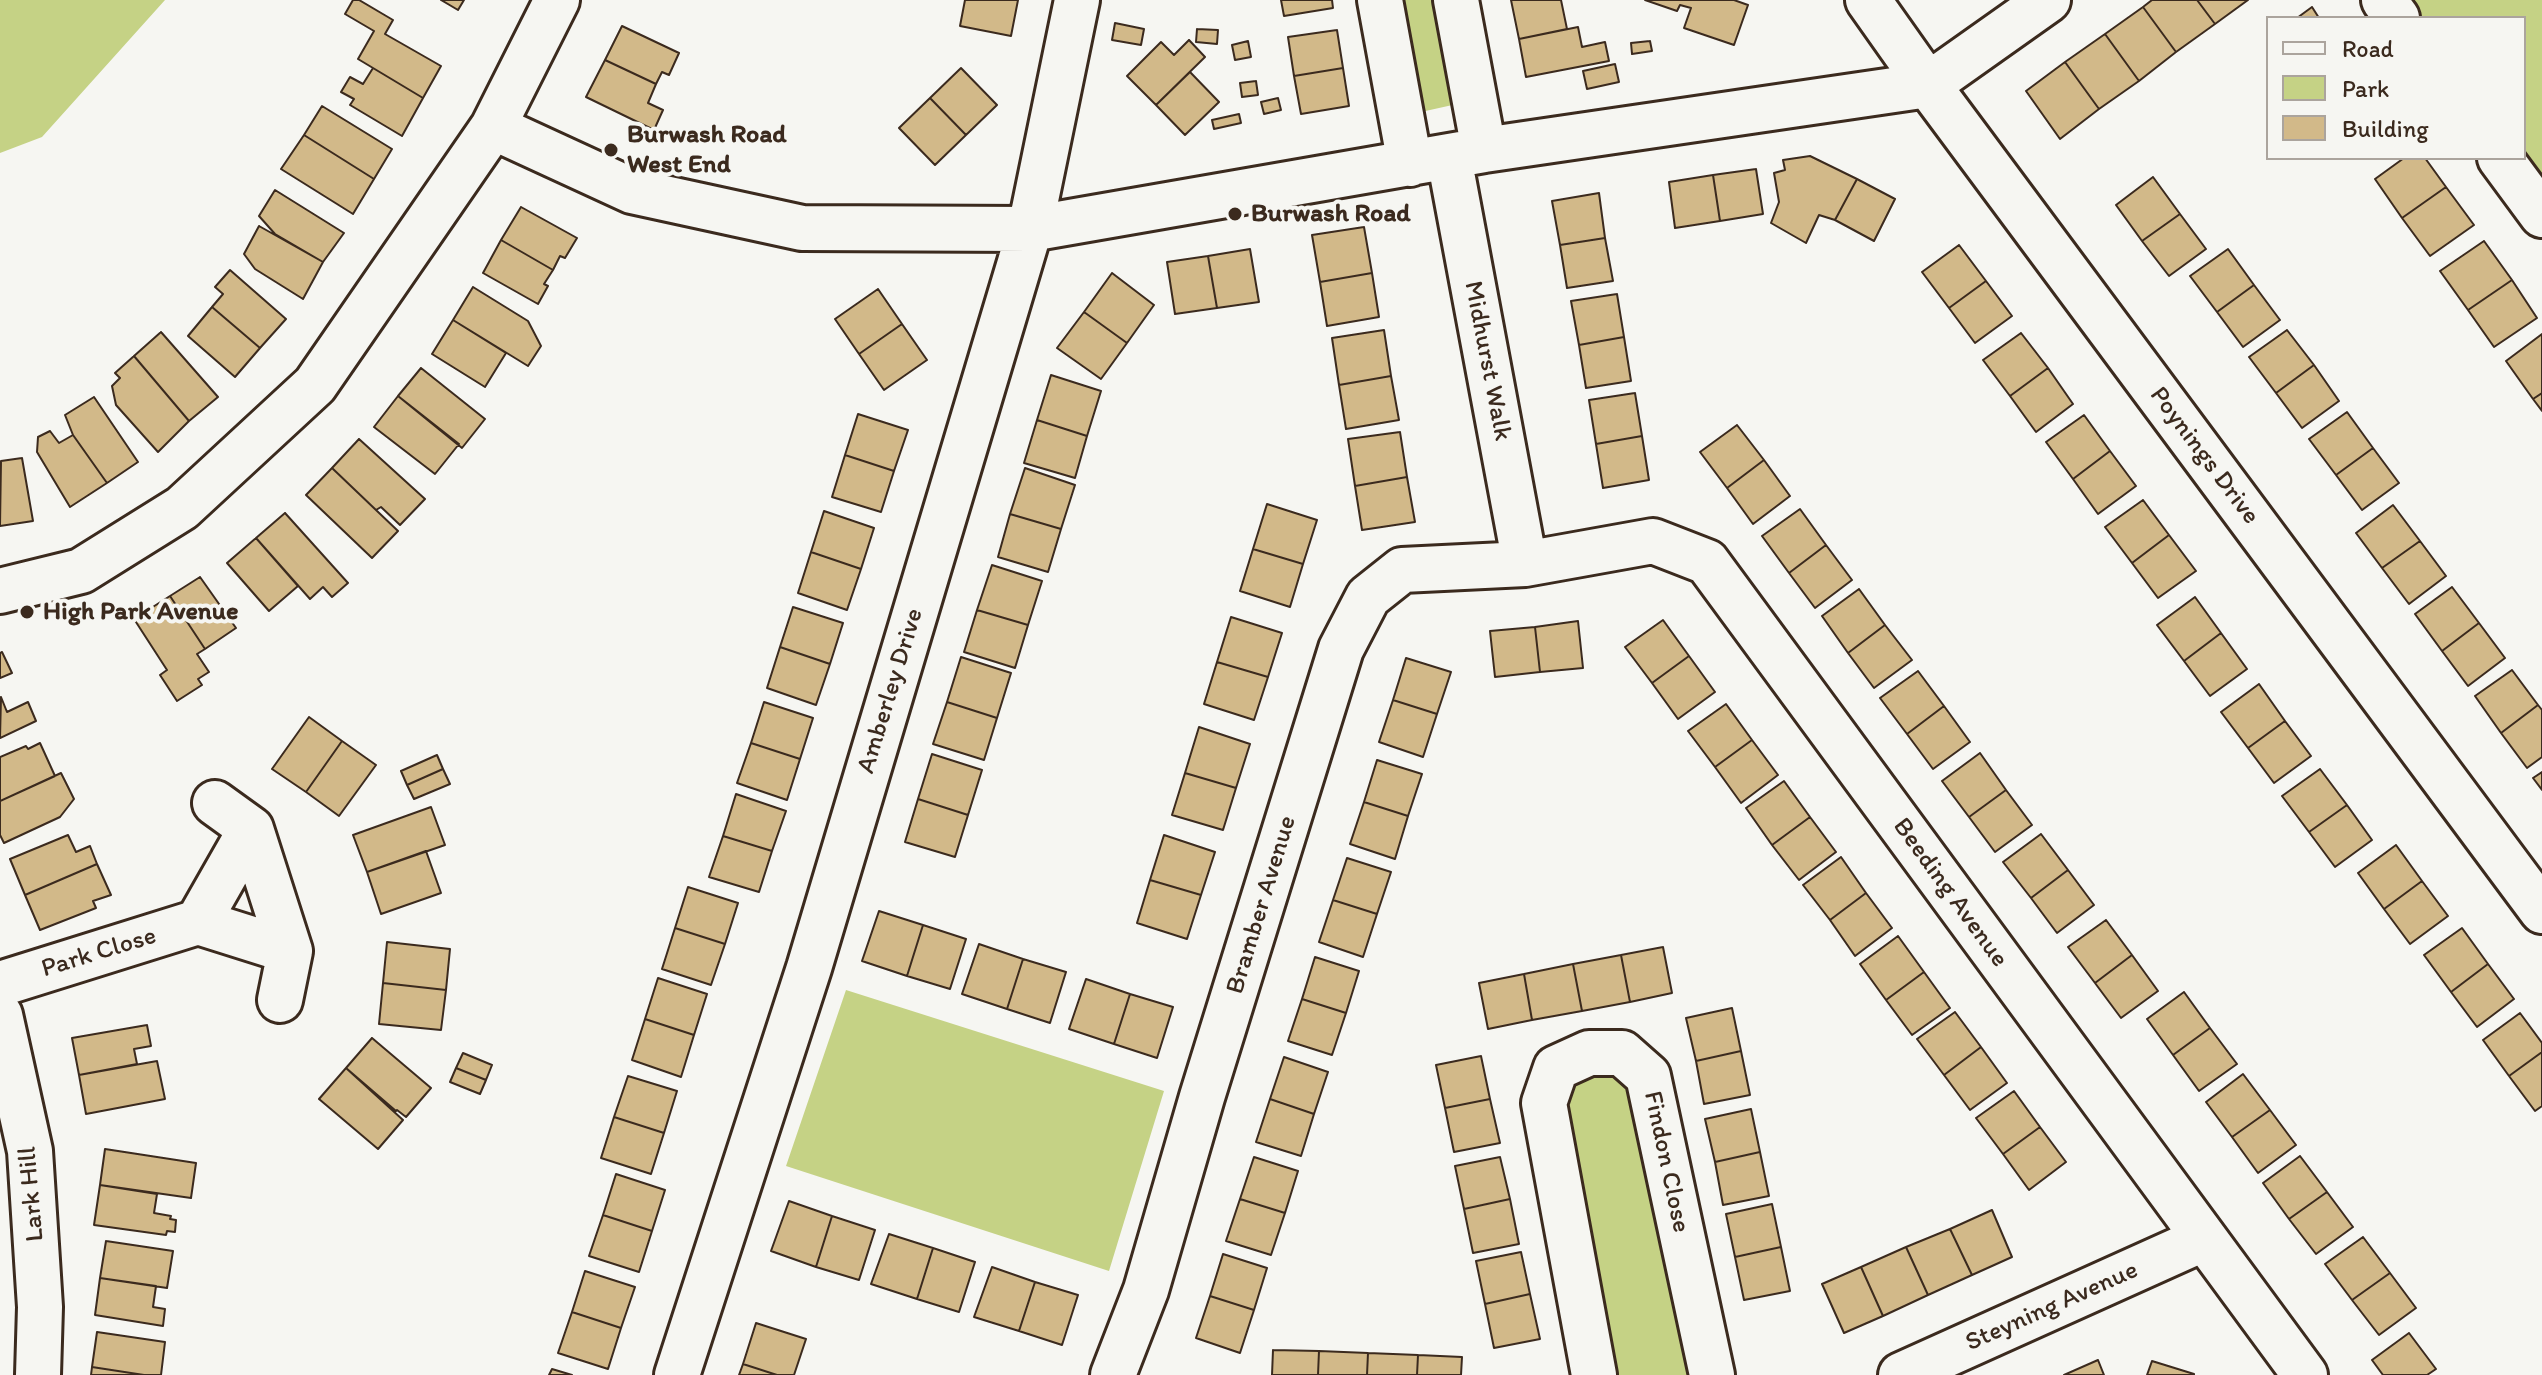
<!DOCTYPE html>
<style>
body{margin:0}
#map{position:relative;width:2542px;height:1375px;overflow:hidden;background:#f6f6f2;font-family:Itim,sans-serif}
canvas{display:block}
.legend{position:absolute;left:2266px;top:16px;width:260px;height:144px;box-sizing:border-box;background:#f6f6f2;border:2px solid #aba49d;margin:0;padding:10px 14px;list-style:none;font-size:24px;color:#3b2a1e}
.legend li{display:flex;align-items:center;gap:16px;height:40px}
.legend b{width:40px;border:2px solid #aba49d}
</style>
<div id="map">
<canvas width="2542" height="1375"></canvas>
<ul class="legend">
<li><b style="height:10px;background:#f6f6f2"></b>Road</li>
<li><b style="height:22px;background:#c5d285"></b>Park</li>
<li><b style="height:22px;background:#d2b989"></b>Building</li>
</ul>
</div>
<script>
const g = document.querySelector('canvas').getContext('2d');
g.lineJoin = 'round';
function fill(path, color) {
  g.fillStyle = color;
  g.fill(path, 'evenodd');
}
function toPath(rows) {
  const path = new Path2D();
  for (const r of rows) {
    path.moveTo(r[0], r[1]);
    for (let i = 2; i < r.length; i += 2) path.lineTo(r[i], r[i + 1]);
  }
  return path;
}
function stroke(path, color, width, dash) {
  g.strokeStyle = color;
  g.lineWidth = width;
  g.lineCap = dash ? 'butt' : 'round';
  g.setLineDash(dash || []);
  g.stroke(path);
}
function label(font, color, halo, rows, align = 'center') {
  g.font = font + ' Itim,sans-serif';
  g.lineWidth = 8;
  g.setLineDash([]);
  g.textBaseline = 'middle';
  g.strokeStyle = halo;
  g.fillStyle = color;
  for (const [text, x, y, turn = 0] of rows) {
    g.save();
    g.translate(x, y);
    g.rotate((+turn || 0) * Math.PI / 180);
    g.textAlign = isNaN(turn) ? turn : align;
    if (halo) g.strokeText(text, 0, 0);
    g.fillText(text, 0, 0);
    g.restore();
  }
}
const green = toPath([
 [0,0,165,0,42,137,0,153],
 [1401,0,1438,0,1457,104,1421,112],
 [2388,0,2542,0,2542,204,2524,158,2524,18,2402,18],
 [846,990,1164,1091,1109,1271,786,1166],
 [1614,1065,1632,1095,1691,1375,1618,1375,1557,1103,1568,1076]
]);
const building = toPath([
 [353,0,359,0,393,20,385,34,441,66,423,98,358,59,374,31,345,14,353,0],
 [441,0,464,0,458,10,441,0],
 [965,0,1018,0,1011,36,960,26,965,0],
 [1281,0,1332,0,1333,8,1284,16,1281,0],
 [1511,0,1561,0,1567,29,1519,39,1511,0],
 [1645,0,1734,0,1748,5,1734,45,1684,28,1691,8,1680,5,1677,11,1645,0],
 [2152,0,2197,0,2215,24,2176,52,2143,7,2152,0],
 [2197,0,2248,0,2215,24,2197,0],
 [2143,7,2176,52,2139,81,2105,34,2143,7],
 [2312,7,2319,18,2297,18,2312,7],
 [1115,23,1144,29,1141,45,1112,40,1115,23],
 [622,26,679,53,669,75,662,72,656,84,605,60,622,26],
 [1578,27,1582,47,1605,42,1609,61,1526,77,1519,39,1578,27],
 [1197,29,1218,30,1217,44,1196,42,1197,29],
 [1337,30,1343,68,1294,76,1288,37,1337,30],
 [2105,34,2139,81,2099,109,2065,62,2105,34],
 [1189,40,1205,57,1156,105,1127,76,1161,42,1174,55,1189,40],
 [1248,41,1251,57,1235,60,1232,45,1248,41],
 [1650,41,1652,51,1632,54,1631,43,1650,41],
 [605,60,656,84,648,103,663,110,654,130,586,97,605,60],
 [2065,62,2099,109,2060,139,2026,91,2065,62],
 [1615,64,1619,82,1587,89,1583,71,1615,64],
 [373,68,423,98,402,136,350,105,354,99,341,92,350,77,363,84,373,68],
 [961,68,997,105,966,135,930,98,961,68],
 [1343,68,1349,106,1301,114,1294,76,1343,68],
 [1190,72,1219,102,1185,135,1156,105,1190,72],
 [1256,81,1258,95,1242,97,1240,83,1256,81],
 [930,98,966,135,935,165,899,128,930,98],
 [1278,98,1281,110,1264,114,1261,102,1278,98],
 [322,106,392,149,374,179,304,135,322,106],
 [1239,114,1241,123,1214,129,1212,120,1239,114],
 [304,135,374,179,353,214,281,169,304,135],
 [1810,156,1857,179,1835,220,1819,215,1806,243,1771,223,1779,202,1774,173,1785,170,1783,160,1810,156],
 [2404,158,2425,158,2446,187,2402,218,2375,179,2404,158],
 [1756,169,1763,214,1720,221,1713,175,1756,169],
 [1713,175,1720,221,1675,228,1669,182,1713,175],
 [2153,177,2180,214,2142,241,2116,205,2153,177],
 [1857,179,1895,199,1874,241,1835,220,1857,179],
 [2446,187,2474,225,2430,256,2402,218,2446,187],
 [275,190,344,233,323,262,275,234,259,216,275,190],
 [1599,193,1605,238,1560,245,1552,201,1599,193],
 [521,207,577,238,565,258,560,256,553,270,501,240,521,207],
 [1288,207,1290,215,1272,217,1271,210,1288,207],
 [2180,214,2206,249,2169,276,2142,241,2180,214],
 [259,226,323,262,303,299,255,269,244,254,259,226],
 [1364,227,1372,273,1320,282,1312,235,1364,227],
 [1605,238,1613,281,1567,288,1560,245,1605,238],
 [501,240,553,270,544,284,548,286,538,304,483,273,501,240],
 [2484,241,2512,280,2468,310,2440,271,2484,241],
 [1959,245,1986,281,1949,308,1922,272,1959,245],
 [1250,249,1259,302,1217,308,1208,256,1250,249],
 [2228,249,2254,285,2217,312,2190,276,2228,249],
 [1208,256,1217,308,1175,314,1167,262,1208,256],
 [230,270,286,319,260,348,212,307,223,294,215,287,230,270],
 [1112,273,1154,305,1127,343,1084,312,1112,273],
 [1372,273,1379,317,1327,326,1320,282,1372,273],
 [2512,280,2537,318,2494,347,2468,310,2512,280],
 [1986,281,2012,316,1975,343,1949,308,1986,281],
 [2254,285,2280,320,2243,347,2217,312,2254,285],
 [473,287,528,321,541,346,528,366,453,320,473,287],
 [878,289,902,324,859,354,835,319,878,289],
 [1617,294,1624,337,1579,345,1571,301,1617,294],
 [212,307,260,348,235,377,188,336,212,307],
 [1084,312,1127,343,1101,379,1057,348,1084,312],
 [453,320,506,353,485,387,432,354,453,320],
 [902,324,927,360,884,390,859,354,902,324],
 [1384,330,1391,376,1339,385,1332,338,1384,330],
 [2287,330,2314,365,2276,393,2249,357,2287,330],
 [161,332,218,397,189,421,134,356,161,332],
 [2021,333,2048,368,2010,396,1983,360,2021,333],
 [2542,334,2542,393,2533,399,2506,361,2542,334],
 [1624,337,1631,381,1586,388,1579,345,1624,337],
 [134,356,189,421,158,452,116,405,112,386,120,378,115,373,134,356],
 [2314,365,2339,401,2302,428,2276,393,2314,365],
 [421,368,485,419,462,448,398,396,421,368],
 [2048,368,2073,404,2036,432,2010,396,2048,368],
 [1051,375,1101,391,1087,436,1037,420,1051,375],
 [1391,376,1399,420,1346,429,1339,385,1391,376],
 [1635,393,1642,436,1596,444,1589,400,1635,393],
 [2542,393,2542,411,2533,399,2542,393],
 [398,396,459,444,435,474,374,427,398,396],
 [94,397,138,462,107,483,73,435,65,415,94,397],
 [2347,412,2373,448,2336,475,2309,439,2347,412],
 [858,414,908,430,894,471,845,455,858,414],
 [2084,415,2110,451,2073,479,2046,442,2084,415],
 [1037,420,1087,436,1075,478,1024,463,1037,420],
 [1737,425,1764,460,1727,488,1700,452,1737,425],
 [50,431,59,443,73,435,107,483,70,507,37,452,38,437,50,431],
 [1400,432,1407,477,1355,486,1348,439,1400,432],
 [1642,436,1649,480,1603,488,1596,444,1642,436],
 [359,439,425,499,400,525,381,507,376,510,332,468,359,439],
 [2373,448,2399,483,2362,510,2336,475,2373,448],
 [2110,451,2136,486,2098,514,2073,479,2110,451],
 [845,455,894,471,881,512,832,497,845,455],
 [22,458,33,521,0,526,1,461,22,458],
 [1764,460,1790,496,1753,524,1727,488,1764,460],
 [332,468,398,531,372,558,306,495,332,468],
 [1025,468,1075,485,1061,529,1010,514,1025,468],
 [1407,477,1415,522,1362,530,1355,486,1407,477],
 [2143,500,2169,535,2132,563,2105,527,2143,500],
 [1267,504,1317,520,1303,564,1253,549,1267,504],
 [2393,505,2420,541,2382,568,2356,533,2393,505],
 [1800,509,1826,545,1789,573,1762,536,1800,509],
 [824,511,874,528,861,569,811,552,824,511],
 [285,513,348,583,332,597,323,587,310,599,256,538,285,513],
 [1010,514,1061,529,1048,572,998,557,1010,514],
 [2169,535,2196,571,2158,598,2132,563,2169,535],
 [256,538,298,586,269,611,227,563,256,538],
 [2420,541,2446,576,2409,604,2382,568,2420,541],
 [1826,545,1852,580,1815,608,1789,573,1826,545],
 [1253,549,1303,564,1290,607,1240,591,1253,549],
 [811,552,861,569,847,610,798,593,811,552],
 [992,565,1042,581,1028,625,977,610,992,565],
 [200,577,236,628,205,649,170,596,200,577],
 [2452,587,2479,623,2442,651,2415,614,2452,587],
 [1859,589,1885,625,1848,653,1822,616,1859,589],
 [170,596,205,649,197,654,209,672,198,679,202,685,177,701,160,675,167,670,134,619,170,596],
 [2195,597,2221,633,2184,661,2157,625,2195,597],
 [793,607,843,623,830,664,780,647,793,607],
 [977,610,1028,625,1015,668,964,652,977,610],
 [1231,617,1282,633,1268,677,1217,662,1231,617],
 [1663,620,1689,656,1652,683,1625,647,1663,620],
 [1578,621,1583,668,1540,672,1535,627,1578,621],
 [2479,623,2505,658,2468,686,2442,651,2479,623],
 [1885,625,1912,660,1874,688,1848,653,1885,625],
 [1535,627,1540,672,1495,677,1490,631,1535,627],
 [2221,633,2247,669,2210,696,2184,661,2221,633],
 [780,647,830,664,816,705,767,688,780,647],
 [2,652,12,673,0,678,0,653,2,652],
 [1689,656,1715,692,1678,719,1652,683,1689,656],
 [961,657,1011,673,997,718,947,702,961,657],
 [1406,658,1451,672,1437,714,1393,700,1406,658],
 [1217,662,1268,677,1254,720,1204,704,1217,662],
 [2512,670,2538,705,2501,733,2475,696,2512,670],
 [1918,671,1944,706,1907,734,1880,698,1918,671],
 [2259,684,2285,721,2248,748,2221,712,2259,684],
 [1,697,7,712,28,702,36,721,0,738,1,697],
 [1393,700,1437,714,1423,757,1379,742,1393,700],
 [764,702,813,718,800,759,751,743,764,702],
 [947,702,997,718,984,760,933,744,947,702],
 [1726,704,1752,740,1715,767,1688,731,1726,704],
 [2538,705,2542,710,2542,757,2527,768,2501,733,2538,705],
 [1944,706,1970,742,1933,769,1907,734,1944,706],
 [309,717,342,741,306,792,272,769,309,717],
 [2285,721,2311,756,2274,783,2248,748,2285,721],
 [1199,727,1250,744,1236,788,1185,773,1199,727],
 [1752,740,1778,775,1741,803,1715,767,1752,740],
 [342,741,376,765,339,816,306,792,342,741],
 [40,743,55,776,0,801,0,757,26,746,28,749,40,743],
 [751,743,800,759,787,800,737,783,751,743],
 [1980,753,2006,790,1969,817,1942,781,1980,753],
 [932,754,982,770,968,815,918,799,932,754],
 [437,755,443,769,407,785,401,771,437,755],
 [1377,760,1422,774,1408,816,1364,802,1377,760],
 [443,769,450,784,414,799,407,785,443,769],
 [2320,769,2347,805,2309,832,2282,796,2320,769],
 [2542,772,2542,790,2533,778,2542,772],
 [61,773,74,799,60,817,4,843,0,835,0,801,61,773],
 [1185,773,1236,788,1223,830,1172,815,1185,773],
 [1784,781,1810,817,1772,845,1746,808,1784,781],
 [2006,790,2032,825,1995,852,1969,817,2006,790],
 [736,794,786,811,772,851,723,836,736,794],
 [918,799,968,815,955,857,905,842,918,799],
 [1364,802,1408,816,1395,859,1350,844,1364,802],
 [2347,805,2372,840,2335,867,2309,832,2347,805],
 [431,807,445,845,367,872,353,835,431,807],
 [1810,817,1836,852,1799,880,1772,845,1810,817],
 [2041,834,2068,870,2031,898,2003,862,2041,834],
 [68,835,76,852,90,846,97,864,25,895,10,859,68,835],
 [1164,835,1215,852,1201,895,1150,880,1164,835],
 [723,836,772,851,759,892,709,877,723,836],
 [2396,845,2422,881,2384,909,2358,873,2396,845],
 [426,851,441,893,381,914,367,872,426,851],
 [1841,857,1866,893,1830,920,1803,885,1841,857],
 [1347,858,1391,872,1377,914,1333,900,1347,858],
 [97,864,111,895,93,901,96,908,40,930,25,895,97,864],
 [2068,870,2094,905,2057,933,2031,898,2068,870],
 [1150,880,1201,895,1187,939,1137,923,1150,880],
 [2422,881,2448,916,2410,944,2384,909,2422,881],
 [688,887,738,903,725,944,675,928,688,887],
 [1866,893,1892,928,1855,956,1830,920,1866,893],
 [1333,900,1377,914,1363,957,1319,942,1333,900],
 [879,911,923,925,907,976,862,961,879,911],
 [2106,920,2132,955,2095,983,2068,947,2106,920],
 [923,925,966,939,950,989,907,976,923,925],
 [675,928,725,944,711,985,662,969,675,928],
 [2462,928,2488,964,2451,992,2424,955,2462,928],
 [1898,936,1924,972,1886,1000,1860,964,1898,936],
 [387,942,450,949,446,990,383,983,387,942],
 [979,944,1023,959,1007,1009,962,994,979,944],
 [1663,947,1672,993,1630,1002,1621,955,1663,947],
 [1621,955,1630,1002,1582,1011,1573,964,1621,955],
 [2132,955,2158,991,2121,1018,2095,983,2132,955],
 [1315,957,1359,971,1346,1013,1302,999,1315,957],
 [1023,959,1066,972,1050,1023,1007,1009,1023,959],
 [1573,964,1582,1011,1532,1020,1524,974,1573,964],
 [2488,964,2514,999,2477,1027,2451,992,2488,964],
 [1924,972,1950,1008,1912,1035,1886,1000,1924,972],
 [1524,974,1532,1020,1488,1029,1479,983,1524,974],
 [658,978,707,994,694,1035,645,1019,658,978],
 [1086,979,1130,994,1114,1044,1069,1029,1086,979],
 [383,983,446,990,441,1030,379,1024,383,983],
 [2184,992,2210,1028,2173,1055,2147,1019,2184,992],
 [1130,994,1173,1007,1157,1058,1114,1044,1130,994],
 [1302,999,1346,1013,1332,1055,1288,1041,1302,999],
 [1732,1008,1741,1051,1696,1061,1686,1018,1732,1008],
 [1955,1012,1981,1047,1944,1075,1917,1039,1955,1012],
 [2520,1013,2542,1043,2542,1052,2509,1076,2483,1040,2520,1013],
 [645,1019,694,1035,681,1077,632,1060,645,1019],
 [147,1025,151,1046,134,1049,137,1064,79,1075,72,1038,147,1025],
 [2210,1028,2237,1064,2199,1091,2173,1055,2210,1028],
 [372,1038,431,1088,406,1117,397,1110,396,1111,346,1068,372,1038],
 [1981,1047,2007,1083,1970,1110,1944,1075,1981,1047],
 [1741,1051,1750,1095,1704,1104,1696,1061,1741,1051],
 [2542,1052,2542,1106,2535,1111,2509,1076,2542,1052],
 [463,1053,492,1065,486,1080,456,1068,463,1053],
 [1481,1056,1490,1099,1445,1108,1436,1065,1481,1056],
 [1284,1057,1328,1072,1314,1114,1270,1099,1284,1057],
 [157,1061,165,1099,86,1114,79,1075,157,1061],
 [346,1068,403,1120,378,1149,319,1099,346,1068],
 [456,1068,486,1080,480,1094,450,1082,456,1068],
 [2243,1074,2270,1110,2232,1137,2206,1102,2243,1074],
 [628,1076,677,1091,664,1133,614,1117,628,1076],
 [2014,1091,2040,1127,2003,1154,1976,1118,2014,1091],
 [1270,1099,1314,1114,1301,1156,1256,1142,1270,1099],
 [1490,1099,1500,1143,1454,1152,1445,1108,1490,1099],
 [1751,1109,1760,1152,1715,1162,1705,1119,1751,1109],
 [2270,1110,2296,1145,2258,1173,2232,1137,2270,1110],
 [614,1117,664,1133,651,1174,601,1158,614,1117],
 [2040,1127,2066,1162,2029,1190,2003,1154,2040,1127],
 [105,1149,196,1163,191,1198,100,1185,105,1149],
 [1760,1152,1769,1196,1723,1205,1715,1162,1760,1152],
 [2300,1156,2327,1192,2289,1219,2263,1183,2300,1156],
 [1254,1157,1298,1171,1285,1213,1240,1199,1254,1157],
 [1500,1157,1510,1199,1464,1209,1455,1166,1500,1157],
 [616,1174,665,1190,652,1231,603,1215,616,1174],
 [100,1185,157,1194,154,1213,171,1216,170,1219,176,1220,175,1232,167,1231,166,1235,94,1225,100,1185],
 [2327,1192,2353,1227,2316,1254,2289,1219,2327,1192],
 [1240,1199,1285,1213,1271,1255,1226,1241,1240,1199],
 [1510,1199,1519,1244,1473,1253,1464,1209,1510,1199],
 [789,1201,832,1216,816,1267,771,1251,789,1201],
 [1772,1204,1781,1247,1735,1257,1726,1214,1772,1204],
 [1992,1210,2012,1257,1972,1275,1950,1229,1992,1210],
 [603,1215,652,1231,639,1272,589,1256,603,1215],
 [832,1216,875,1230,859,1280,816,1267,832,1216],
 [1950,1229,1972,1275,1928,1295,1906,1247,1950,1229],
 [889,1234,933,1248,917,1299,871,1284,889,1234],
 [2363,1237,2390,1273,2352,1300,2325,1264,2363,1237],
 [106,1241,173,1251,167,1288,100,1278,106,1241],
 [1781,1247,1790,1291,1744,1300,1735,1257,1781,1247],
 [1906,1247,1928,1295,1883,1316,1861,1267,1906,1247],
 [933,1248,975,1262,959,1312,917,1299,933,1248],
 [1521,1252,1530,1294,1485,1304,1476,1261,1521,1252],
 [1223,1254,1267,1268,1254,1310,1210,1296,1223,1254],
 [992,1267,1035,1282,1019,1331,974,1317,992,1267],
 [1861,1267,1883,1316,1844,1333,1822,1284,1861,1267],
 [585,1271,635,1287,621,1328,572,1312,585,1271],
 [2390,1273,2416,1308,2379,1335,2352,1300,2390,1273],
 [100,1278,156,1286,153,1307,165,1309,163,1326,95,1315,100,1278],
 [1035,1282,1078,1295,1062,1345,1019,1331,1035,1282],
 [1530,1294,1540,1339,1494,1348,1485,1304,1530,1294],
 [1210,1296,1254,1310,1240,1353,1196,1338,1210,1296],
 [572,1312,621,1328,608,1369,558,1353,572,1312],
 [756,1323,806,1339,794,1375,777,1375,743,1364,756,1323],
 [97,1332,165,1342,161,1375,144,1375,92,1367,97,1332],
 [2409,1333,2436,1369,2427,1375,2383,1375,2372,1360,2409,1333],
 [1273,1350,1319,1351,1318,1375,1272,1375,1273,1350],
 [1319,1351,1368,1353,1367,1375,1318,1375,1319,1351],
 [1368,1353,1418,1355,1417,1375,1367,1375,1368,1353],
 [1418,1355,1462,1357,1461,1375,1417,1375,1418,1355],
 [2098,1360,2104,1375,2064,1375,2098,1360],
 [2152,1361,2194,1374,2194,1375,2147,1375,2152,1361],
 [743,1364,777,1375,739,1375,743,1364],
 [92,1367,144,1375,91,1375,92,1367],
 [552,1369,572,1375,549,1375,552,1369]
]);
const minor = toPath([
 [1380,0,1410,164],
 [1456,0,1484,150],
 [1868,0,1928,85,2542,911],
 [2384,0,2397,18],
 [493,127,632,191,802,228,1030,229,1484,150,1928,85,2048,0],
 [1449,157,1525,564],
 [2500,158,2542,215],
 [0,591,81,571,182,508,315,385,493,127,557,0],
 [251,829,290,951,280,1000],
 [198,922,290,951],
 [0,984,198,922,251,829,215,803],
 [0,1015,30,1151,40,1307,38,1375],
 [677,1375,809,968,1030,229,1077,0],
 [1113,1375,1146,1290,1202,1097,1341,649,1368,597,1402,570,1525,564,1653,541,1707,562,2305,1375],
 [1594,1375,1544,1103,1556,1068,1589,1053,1622,1053,1648,1076,1712,1375],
 [1901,1375,2203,1239]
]);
const markers = [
 [611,150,8,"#3b2a1e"],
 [1235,214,8,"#3b2a1e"],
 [27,612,8,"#3b2a1e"]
];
const poiNames = [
 ["Burwash Road",627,135],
 ["West End",627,165],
 ["Burwash Road",1251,214],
 ["High Park Avenue",43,612]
];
const streetNames = [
 ["Midhurst Walk",1487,361,79],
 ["Poynings Drive",2204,456,53],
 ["Amberley Drive",891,691,-73],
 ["Beeding Avenue",1950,893,54],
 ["Bramber Avenue",1262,905,-73],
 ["Park Close",99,953,-17],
 ["Findon Close",1666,1162,78],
 ["Lark Hill",32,1194,-95],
 ["Steyning Avenue",2052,1307,-24]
];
fill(green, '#c5d285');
fill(building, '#d2b989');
stroke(building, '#3b2a1e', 2);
stroke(minor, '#3b2a1e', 50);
stroke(minor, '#f6f6f2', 44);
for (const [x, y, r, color] of markers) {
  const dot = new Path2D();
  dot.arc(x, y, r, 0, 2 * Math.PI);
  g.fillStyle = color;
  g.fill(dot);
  stroke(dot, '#f6f6f2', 3);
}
label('bold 26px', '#3b2a1e', '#f6f6f2', poiNames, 'left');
label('26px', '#3b2a1e', '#f6f6f2', streetNames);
</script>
